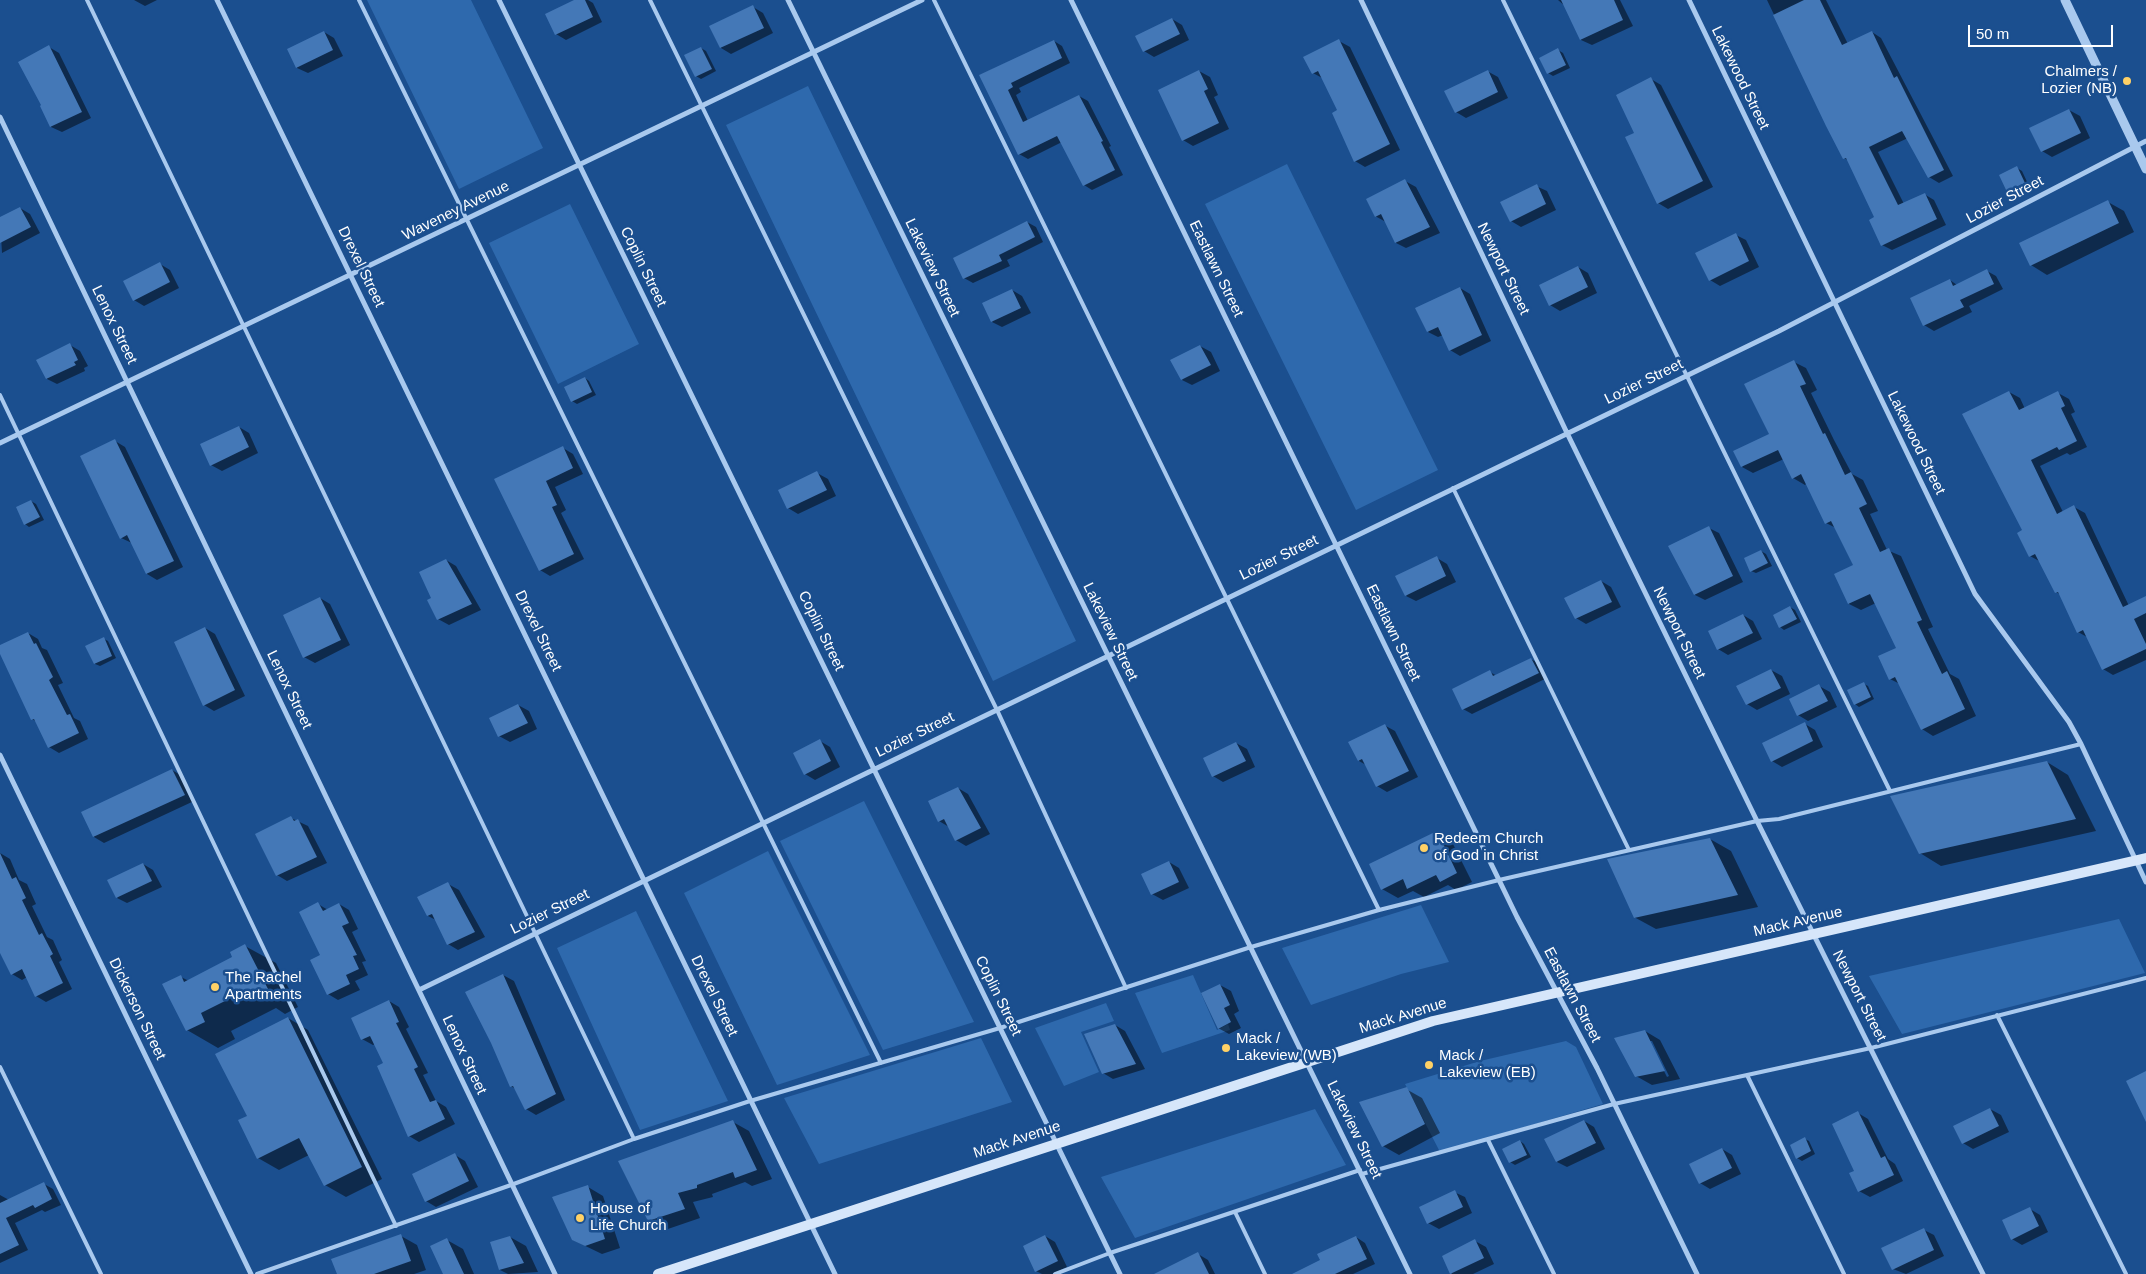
<!DOCTYPE html>
<style>
body{margin:0}
#map{position:relative;width:2146px;height:1274px;overflow:hidden;background:#1b4f8f;font-family:Helvetica,sans-serif}
canvas{display:block}
.scale{position:absolute;left:1968px;top:25px;width:145px;height:22px;box-sizing:border-box;border:2px solid #fff;border-top:0;padding-left:6px;font-size:15px;line-height:18px;white-space:nowrap;color:#fff;-webkit-text-stroke:4px #1b4f8f;paint-order:stroke}
</style>
<div id="map">
<canvas width="2146" height="1274"></canvas>
<div class="scale">50 m</div>
</div>
<script>
const g = document.querySelector('canvas').getContext('2d');
g.lineJoin = 'round';
function fill(path, color) {
  g.fillStyle = color;
  g.fill(path, 'evenodd');
}
function toPath(rows) {
  const path = new Path2D();
  for (const r of rows) {
    path.moveTo(r[0], r[1]);
    for (let i = 2; i < r.length; i += 2) path.lineTo(r[i], r[i + 1]);
  }
  return path;
}
function stroke(path, color, width, dash) {
  g.strokeStyle = color;
  g.lineWidth = width;
  g.lineCap = dash ? 'butt' : 'round';
  g.setLineDash(dash || []);
  g.stroke(path);
}
function label(font, color, halo, rows, align = 'center') {
  g.font = font + ' Helvetica,sans-serif';
  g.lineWidth = 5;
  g.setLineDash([]);
  g.textBaseline = 'middle';
  g.strokeStyle = halo;
  g.fillStyle = color;
  for (const [text, x, y, turn = 0] of rows) {
    g.save();
    g.translate(x, y);
    g.rotate((+turn || 0) * Math.PI / 180);
    g.textAlign = isNaN(turn) ? turn : align;
    if (halo) g.strokeText(text, 0, 0);
    g.fillText(text, 0, 0);
    g.restore();
  }
}
const green = toPath([
 [367,0,471,0,543,148,459,189],
 [808,86,1076,641,993,681,726,125],
 [1287,164,1438,470,1356,510,1205,204],
 [570,204,639,344,558,384,489,243],
 [864,801,974,1022,883,1050,780,841],
 [768,851,870,1055,777,1085,684,893],
 [1421,905,1449,962,1401,974,1311,1005,1282,948],
 [636,911,728,1101,640,1130,557,948],
 [2119,919,2145,973,1902,1034,1869,976],
 [1193,975,1217,1030,1228,1024,1230,1030,1162,1053,1135,993],
 [1106,1003,1114,1021,1081,1032,1099,1072,1064,1086,1035,1028],
 [981,1038,1012,1102,819,1164,784,1098],
 [1566,1041,1576,1047,1603,1104,1440,1152,1405,1084,1480,1061],
 [1315,1109,1346,1165,1135,1238,1101,1177]
]);
const shadow = toPath([
 [134,0,157,0,145,6],
 [576,0,588,0,593,3,602,22,566,40,556,34],
 [1558,0,1620,0,1633,26,1592,45,1581,40,1565,6],
 [1767,0,1826,0,1848,44,1872,32,1881,38,1953,176,1939,183,1929,177,1908,138,1878,152,1904,204,1924,194,1934,200,1946,225,1892,250,1882,245,1876,218,1849,161,1844,158,1827,126],
 [753,7,763,13,773,33,731,54,721,48,711,27],
 [1172,19,1182,25,1189,40,1154,57,1144,51],
 [324,32,334,38,343,56,308,73,297,68,289,50],
 [1054,41,1062,46,1070,63,1019,88,1021,92,1016,95,1028,121,1079,96,1088,101,1111,146,1109,147,1123,175,1092,190,1084,185,1062,142,1028,159,1019,154,980,75],
 [1339,41,1350,47,1400,150,1365,167,1355,161,1339,111,1324,79,1313,73],
 [49,47,59,53,91,118,62,132,51,127,41,106],
 [701,48,706,51,716,71,701,79,696,76],
 [1558,50,1563,53,1570,68,1553,76,1548,73],
 [1199,71,1210,77,1218,95,1214,97,1229,129,1193,146,1183,140],
 [1487,71,1498,77,1508,98,1466,118,1456,112],
 [1651,79,1661,85,1713,187,1668,209,1658,203,1636,134],
 [2069,110,2080,116,2090,138,2052,157,2042,151],
 [2017,168,2022,171,2029,186,2013,193,2008,191],
 [1405,181,1416,187,1440,233,1406,248,1396,243,1386,222,1375,216],
 [1536,186,1547,191,1556,210,1521,227,1511,221],
 [2108,202,2124,211,2134,232,2047,275,2031,265],
 [20,208,30,214,40,233,2,253,0,219],
 [1027,222,1036,227,1043,242,1007,260,1010,266,973,283,964,278],
 [1736,235,1746,240,1759,267,1720,286,1710,280],
 [160,264,170,270,179,288,144,306,134,300],
 [1578,267,1588,273,1597,293,1560,311,1550,305],
 [1987,271,1996,276,2003,289,1969,306,1972,312,1934,331,1924,325,1911,299,1950,280,1957,285],
 [1460,288,1470,294,1491,341,1460,356,1450,350,1443,335,1438,337,1428,332],
 [1012,290,1022,296,1031,313,1002,327,992,322],
 [70,345,80,351,88,366,84,368,85,371,57,384,47,379,38,361],
 [1200,346,1211,352,1220,371,1192,385,1182,380],
 [1794,362,1806,368,1817,390,1811,393,1834,440,1852,474,1863,480,1878,511,1870,514,1887,550,1901,556,1933,627,1928,629,1950,674,1959,679,1976,716,1933,736,1922,729,1900,684,1890,679,1897,648,1876,603,1861,610,1849,604,1854,566,1836,528,1826,523,1807,483,1805,485,1793,478,1784,459,1753,473,1742,467,1770,435],
 [585,378,589,381,596,395,577,404,572,401],
 [2009,392,2020,398,2025,409,2058,393,2069,399,2075,412,2071,414,2087,447,2070,455,2067,453,2040,466,2063,512,2074,507,2085,513,2129,606,2146,597,2146,660,2113,675,2103,669,2087,637,2078,632,2061,595,2056,592,2041,562,2030,556,2024,531],
 [239,427,249,433,258,453,222,471,211,465],
 [115,441,125,447,183,567,157,580,147,574,132,543,121,538],
 [563,448,573,454,583,474,555,487,566,510,561,513,584,559,550,576,540,570,496,479],
 [817,473,828,479,836,496,798,514,788,508],
 [31,501,36,504,44,520,29,527,25,524],
 [1709,528,1719,533,1743,582,1705,600,1695,595,1670,546],
 [1761,551,1766,554,1772,566,1756,573,1751,571],
 [1437,558,1447,564,1456,582,1416,601,1406,596],
 [446,560,456,566,481,610,449,625,438,619,433,598],
 [1601,581,1611,587,1621,607,1586,624,1576,618],
 [320,598,330,604,350,645,315,663,304,657],
 [1790,607,1795,610,1801,622,1784,630,1780,627],
 [1743,615,1753,621,1762,639,1728,655,1718,649],
 [205,628,215,634,245,696,214,711,204,705],
 [28,633,38,639,42,648,47,650,63,683,58,685,74,718,80,721,88,739,59,753,49,747,37,722,32,719,0,652,0,646],
 [104,639,108,641,116,658,100,666,95,664,87,647],
 [1531,659,1540,664,1547,678,1472,714,1463,709,1490,672,1497,676],
 [1771,670,1782,676,1790,694,1757,710,1747,704],
 [1864,684,1868,686,1874,699,1859,707,1855,704],
 [1819,686,1830,692,1837,707,1808,721,1798,715],
 [518,705,529,711,537,729,510,742,499,736],
 [1805,724,1815,730,1823,747,1782,767,1772,761],
 [1384,725,1395,731,1418,777,1387,792,1377,786,1366,765,1359,761,1350,743],
 [820,741,830,747,840,767,815,780,805,774],
 [1236,743,1247,749,1255,767,1223,782,1213,776],
 [2047,762,2068,775,2096,831,1941,866,1920,853],
 [172,770,182,776,194,801,104,843,94,837,83,813],
 [958,788,968,794,990,834,966,846,956,840,949,827,939,821],
 [291,818,308,826,327,863,287,881,277,875],
 [1437,833,1452,842,1472,882,1456,890,1448,885,1424,897,1413,891,1398,898,1382,889],
 [1710,839,1731,851,1758,907,1656,929,1634,917],
 [0,853,10,859,19,880,27,884,36,904,32,906,47,937,53,940,62,960,59,962,72,989,46,1002,36,996,27,977,22,980,12,974,0,950],
 [1169,862,1179,868,1189,888,1163,900,1152,894],
 [143,864,153,870,162,887,127,903,117,898],
 [448,884,459,890,485,937,458,950,448,944,436,920,428,916],
 [318,904,328,910,339,904,349,910,358,929,352,932,366,961,362,962,368,975,355,981,360,990,338,1000,328,994,322,956],
 [245,946,276,963,298,1007,285,1014,276,1008,231,1031,235,1039,218,1048,187,1030,181,977,189,981,234,958],
 [503,975,514,981,565,1100,536,1115,526,1109,517,1090,511,1086],
 [1220,985,1231,991,1239,1011,1234,1014,1241,1028,1229,1034,1218,1028],
 [389,1001,399,1007,409,1027,406,1029,428,1073,423,1075,436,1101,446,1107,455,1124,419,1142,409,1136,385,1064,375,1044,373,1045,362,1039],
 [288,1018,308,1030,382,1179,346,1197,325,1185,309,1155,279,1170,258,1158,248,1117],
 [1115,1025,1125,1031,1145,1069,1113,1079,1103,1073],
 [1645,1031,1660,1040,1680,1079,1652,1085,1636,1076],
 [1649,1041,1652,1041,1669,1076,1667,1077],
 [1406,1089,1422,1098,1440,1133,1399,1155,1383,1146,1361,1102],
 [1990,1109,2001,1115,2009,1132,1973,1149,1963,1143],
 [1858,1113,1868,1119,1888,1159,1895,1164,1903,1181,1870,1197,1859,1191,1851,1174,1856,1172],
 [1584,1121,1594,1127,1605,1149,1567,1167,1557,1162],
 [733,1122,749,1131,772,1179,752,1186,745,1182,712,1194,713,1197,693,1202,700,1218,665,1230,649,1220],
 [1805,1139,1809,1141,1815,1154,1802,1161,1797,1158],
 [1520,1141,1524,1144,1531,1157,1515,1165,1510,1162],
 [1722,1149,1732,1155,1741,1174,1710,1189,1700,1183],
 [455,1155,465,1161,478,1187,436,1207,426,1201],
 [44,1184,53,1189,61,1205,45,1212,42,1210,15,1223,28,1250,0,1263,0,1195,9,1200],
 [588,1187,603,1196,620,1248,602,1254,573,1240],
 [1454,1192,1465,1197,1472,1213,1439,1229,1428,1223],
 [2030,1209,2040,1215,2048,1232,2022,1245,2012,1239],
 [1924,1230,1934,1235,1944,1256,1906,1274,1893,1269],
 [401,1236,417,1245,426,1270,414,1274,338,1274],
 [1045,1236,1055,1242,1067,1267,1052,1274,1042,1274,1036,1271],
 [510,1237,526,1246,538,1272,508,1274,500,1270],
 [1356,1237,1365,1243,1375,1264,1353,1274,1295,1274,1322,1261],
 [447,1240,463,1249,474,1274,444,1274],
 [1475,1241,1486,1247,1494,1264,1473,1274,1452,1274,1443,1256],
 [1198,1254,1208,1260,1215,1274,1159,1274]
]);
const building = toPath([
 [574,0,585,0,593,17,555,35,545,14],
 [1561,0,1614,0,1623,20,1580,40],
 [1804,0,1820,0,1842,45,1872,31,1894,78,1897,76,1944,170,1928,178,1902,131,1869,147,1898,205,1925,193,1937,219,1881,246,1869,220,1874,217,1846,158,1843,159,1826,126,1773,15],
 [753,5,764,28,720,48,709,26],
 [1172,18,1180,34,1143,52,1135,36],
 [324,31,333,50,296,68,287,49],
 [1339,39,1390,144,1354,162,1332,113,1337,110,1318,71,1312,74,1303,57],
 [1054,40,1062,58,1011,83,1013,87,1008,90,1023,122,1079,95,1103,141,1101,142,1115,170,1083,186,1057,136,1018,155,979,75],
 [49,45,82,112,50,127,40,106,41,105,18,62],
 [701,47,712,69,695,77,684,55],
 [1558,48,1566,65,1547,74,1539,58],
 [1199,70,1208,89,1204,91,1219,123,1182,141,1158,90],
 [1488,70,1498,92,1455,113,1444,91],
 [1651,77,1703,181,1657,204,1625,137,1634,133,1616,95],
 [2069,109,2081,133,2041,152,2029,128],
 [2017,166,2025,183,2007,192,1999,175],
 [1405,179,1430,227,1395,243,1381,214,1375,217,1366,199],
 [1537,184,1546,204,1510,222,1500,202],
 [2108,200,2119,223,2030,266,2019,243],
 [20,207,31,227,0,243,0,217],
 [1027,221,1035,237,999,255,1002,261,963,279,953,258],
 [1736,233,1749,261,1709,281,1695,253],
 [160,262,170,282,133,301,123,281],
 [1578,266,1588,287,1549,306,1539,285],
 [1987,269,1994,284,1960,300,1964,307,1923,326,1910,298,1950,279,1953,286],
 [1460,287,1482,335,1449,351,1438,327,1427,332,1415,308],
 [1012,289,1021,308,991,322,982,303],
 [70,343,78,360,74,362,76,365,46,379,36,360],
 [1200,345,1211,365,1181,380,1170,360],
 [1794,360,1806,384,1800,386,1823,434,1825,433,1845,475,1851,472,1867,504,1859,508,1880,552,1889,548,1922,620,1917,622,1942,674,1947,671,1965,709,1921,730,1895,677,1889,680,1878,656,1896,648,1870,594,1848,604,1834,574,1853,565,1831,521,1825,524,1801,474,1792,479,1778,450,1741,467,1733,451,1769,434,1744,384],
 [585,377,592,392,571,402,564,387],
 [2009,391,2019,410,2058,391,2065,406,2061,408,2077,441,2059,450,2057,447,2031,460,2057,514,2074,505,2123,607,2146,596,2146,613,2134,619,2146,644,2146,649,2102,670,2083,630,2077,633,2058,592,2055,593,2035,554,2029,557,2017,533,2022,530,1962,414],
 [239,426,249,447,210,466,200,444],
 [115,439,174,561,146,574,127,535,120,539,80,456],
 [563,446,573,468,546,481,557,505,552,507,574,554,539,571,494,479],
 [817,471,827,490,787,509,778,490],
 [31,500,40,517,24,525,16,507],
 [1709,526,1733,576,1694,595,1668,546],
 [1761,550,1768,563,1750,572,1744,558],
 [1437,556,1446,576,1405,596,1395,576],
 [446,559,472,604,437,620,427,600,431,598,419,572],
 [1601,580,1612,602,1575,619,1564,598],
 [320,597,341,640,303,658,283,615],
 [1790,606,1797,619,1779,628,1773,615],
 [1743,614,1753,633,1717,650,1708,631],
 [205,627,235,690,203,706,174,642],
 [28,632,34,644,36,643,53,677,49,680,67,715,70,714,79,733,48,748,34,719,31,720,0,654,0,645],
 [104,637,112,656,94,664,85,646],
 [1531,658,1539,673,1462,710,1452,689,1490,670,1493,676],
 [1771,669,1781,688,1746,705,1736,686],
 [1864,682,1871,697,1854,705,1847,690],
 [1819,684,1828,701,1797,716,1789,699],
 [518,704,528,723,498,737,489,718],
 [1805,722,1813,741,1771,762,1762,743],
 [1385,724,1409,771,1376,787,1362,759,1358,761,1348,742],
 [820,739,831,761,804,775,793,753],
 [1236,742,1246,761,1212,777,1203,758],
 [2047,761,2076,819,1919,854,1890,796],
 [172,769,185,795,93,837,81,812],
 [958,787,981,828,955,841,944,819,938,822,928,801],
 [291,816,294,821,298,819,317,857,276,876,255,834],
 [1437,831,1457,873,1440,882,1436,875,1407,889,1403,879,1381,890,1369,864],
 [1710,838,1738,895,1634,918,1607,859],
 [0,853,12,879,16,877,26,898,22,900,39,935,42,933,53,954,50,956,63,983,35,997,22,969,11,975,0,953],
 [1169,861,1179,882,1151,895,1141,874],
 [143,863,152,881,116,898,107,880],
 [448,882,475,932,447,945,432,914,427,916,417,897],
 [318,902,323,911,339,903,349,923,342,926,357,955,353,956,359,969,346,975,350,984,327,995,310,960,320,955,299,912],
 [245,944,268,989,253,997,249,989,201,1013,205,1022,186,1031,162,984,181,975,184,982,232,957,230,952],
 [503,974,556,1094,525,1110,513,1086,510,1087,491,1043,465,992],
 [1220,984,1230,1005,1224,1008,1231,1022,1218,1029,1201,993],
 [389,1000,399,1022,396,1023,418,1067,414,1069,430,1102,436,1100,445,1119,408,1137,377,1066,383,1063,370,1036,361,1040,351,1018],
 [288,1017,362,1167,324,1186,299,1138,257,1159,238,1120,247,1116,215,1054],
 [1115,1024,1136,1064,1102,1074,1084,1034],
 [1645,1030,1665,1071,1635,1077,1614,1038],
 [2146,1071,2146,1122,2126,1081],
 [1407,1087,1425,1124,1382,1147,1359,1102],
 [1990,1108,1999,1126,1962,1144,1953,1126],
 [1858,1111,1881,1158,1885,1156,1894,1175,1858,1192,1849,1173,1854,1171,1832,1124],
 [733,1120,757,1170,735,1178,733,1172,697,1185,697,1188,678,1193,685,1209,648,1221,618,1161],
 [1584,1120,1596,1143,1556,1162,1544,1139],
 [1805,1137,1811,1151,1796,1159,1790,1145],
 [1520,1140,1527,1155,1509,1163,1502,1149],
 [1722,1148,1732,1168,1699,1184,1689,1164],
 [455,1153,469,1181,425,1202,412,1174],
 [44,1182,52,1199,35,1208,33,1205,6,1218,19,1245,0,1254,0,1203],
 [588,1185,605,1239,585,1246,572,1240,552,1197],
 [1455,1190,1463,1207,1427,1224,1419,1207],
 [2030,1207,2039,1226,2011,1240,2002,1220],
 [1924,1228,1934,1250,1892,1270,1881,1248],
 [401,1234,411,1261,374,1274,337,1274,331,1259],
 [1045,1235,1058,1261,1035,1272,1023,1246],
 [510,1236,524,1263,499,1270,490,1242],
 [1356,1236,1367,1259,1335,1274,1292,1274,1320,1260,1317,1254],
 [447,1238,464,1274,443,1274,430,1246],
 [1475,1239,1484,1258,1450,1274,1442,1256],
 [1198,1252,1209,1274,1154,1274]
]);
const service = toPath([
 [87,0,634,1139],
 [359,0,881,1063],
 [650,0,997,710,1126,988],
 [934,0,1379,910],
 [1503,0,1890,791],
 [0,395,396,1226],
 [1453,488,1629,850],
 [1997,1015,2126,1274],
 [0,1067,101,1274],
 [1747,1075,1844,1274],
 [1488,1140,1554,1274],
 [1362,1174,1614,1104,1871,1048,2146,978],
 [1235,1212,1265,1274],
 [257,1274,511,1185,634,1139,750,1101,1000,1028,1251,947,1379,910,1499,880,1757,821,1779,819,2081,744],
 [1055,1274,1110,1253,1360,1170]
]);
const minor = toPath([
 [217,0,835,1274],
 [499,0,1120,1274],
 [788,0,1410,1274],
 [1071,0,1517,917,1597,1068,1697,1274],
 [1361,0,1567,433,1757,821,1983,1274],
 [1689,0,1975,594,2069,722,2081,744,2146,882],
 [0,117,555,1274],
 [0,443,922,0],
 [0,755,251,1274],
 [419,990,1779,331,2146,141]
]);
const tertiary = toPath([
 [2065,0,2146,169]
]);
const secondary = toPath([
 [658,1274,1433,1021,2146,858]
]);
const markers = [
 [2127,81,5,"#ffd166"],
 [1424,848,5,"#ffd166"],
 [215,987,5,"#ffd166"],
 [1226,1048,5,"#ffd166"],
 [1429,1065,5,"#ffd166"],
 [580,1218,5,"#ffd166"]
];
const poiNames = [
 ["Chalmers /",2117,72,"right"],
 ["Lozier (NB)",2117,89,"right"],
 ["Redeem Church",1434,839],
 ["of God in Christ",1434,856],
 ["The Rachel",225,978],
 ["Apartments",225,995],
 ["Mack /",1236,1039],
 ["Lakeview (WB)",1236,1056],
 ["Mack /",1439,1056],
 ["Lakeview (EB)",1439,1073],
 ["House of",590,1209],
 ["Life Church",590,1226]
];
const streetNames = [
 ["Lakewood Street",1740,78,64],
 ["Lozier Street",2005,200,-28],
 ["Waveney Avenue",456,211,-26],
 ["Drexel Street",361,267,64],
 ["Coplin Street",643,267,64],
 ["Lakeview Street",932,268,64],
 ["Eastlawn Street",1216,269,64],
 ["Newport Street",1503,269,64],
 ["Lenox Street",114,325,64],
 ["Lozier Street",1644,382,-26],
 ["Lakewood Street",1916,443,64],
 ["Lozier Street",1279,558,-26],
 ["Drexel Street",538,631,64],
 ["Coplin Street",821,631,64],
 ["Lakeview Street",1110,632,64],
 ["Eastlawn Street",1393,633,64],
 ["Newport Street",1679,633,64],
 ["Lenox Street",289,690,64],
 ["Lozier Street",915,735,-26],
 ["Lozier Street",550,912,-26],
 ["Mack Avenue",1798,922,-13],
 ["Eastlawn Street",1572,995,62],
 ["Drexel Street",714,996,64],
 ["Coplin Street",998,996,64],
 ["Newport Street",1859,996,63],
 ["Dickerson Street",137,1009,64],
 ["Mack Avenue",1403,1016,-17],
 ["Lenox Street",464,1055,65],
 ["Lakeview Street",1354,1130,64],
 ["Mack Avenue",1017,1140,-18]
];
fill(green, '#2e69ad');
fill(shadow, '#0007');
fill(building, '#4478b7');
stroke(service, '#a9c9ee', 4);
stroke(minor, '#a9c9ee', 5);
stroke(tertiary, '#a9c9ee', 9);
stroke(secondary, '#d6e6fa', 10);
for (const [x, y, r, color] of markers) {
  const dot = new Path2D();
  dot.arc(x, y, r, 0, 2 * Math.PI);
  g.fillStyle = color;
  g.fill(dot);
  stroke(dot, '#1b4f8f', 2);
}
label('15px', '#fff', '#1b4f8f', poiNames, 'left');
label('15px', '#fff', '#1b4f8f', streetNames);
</script>
